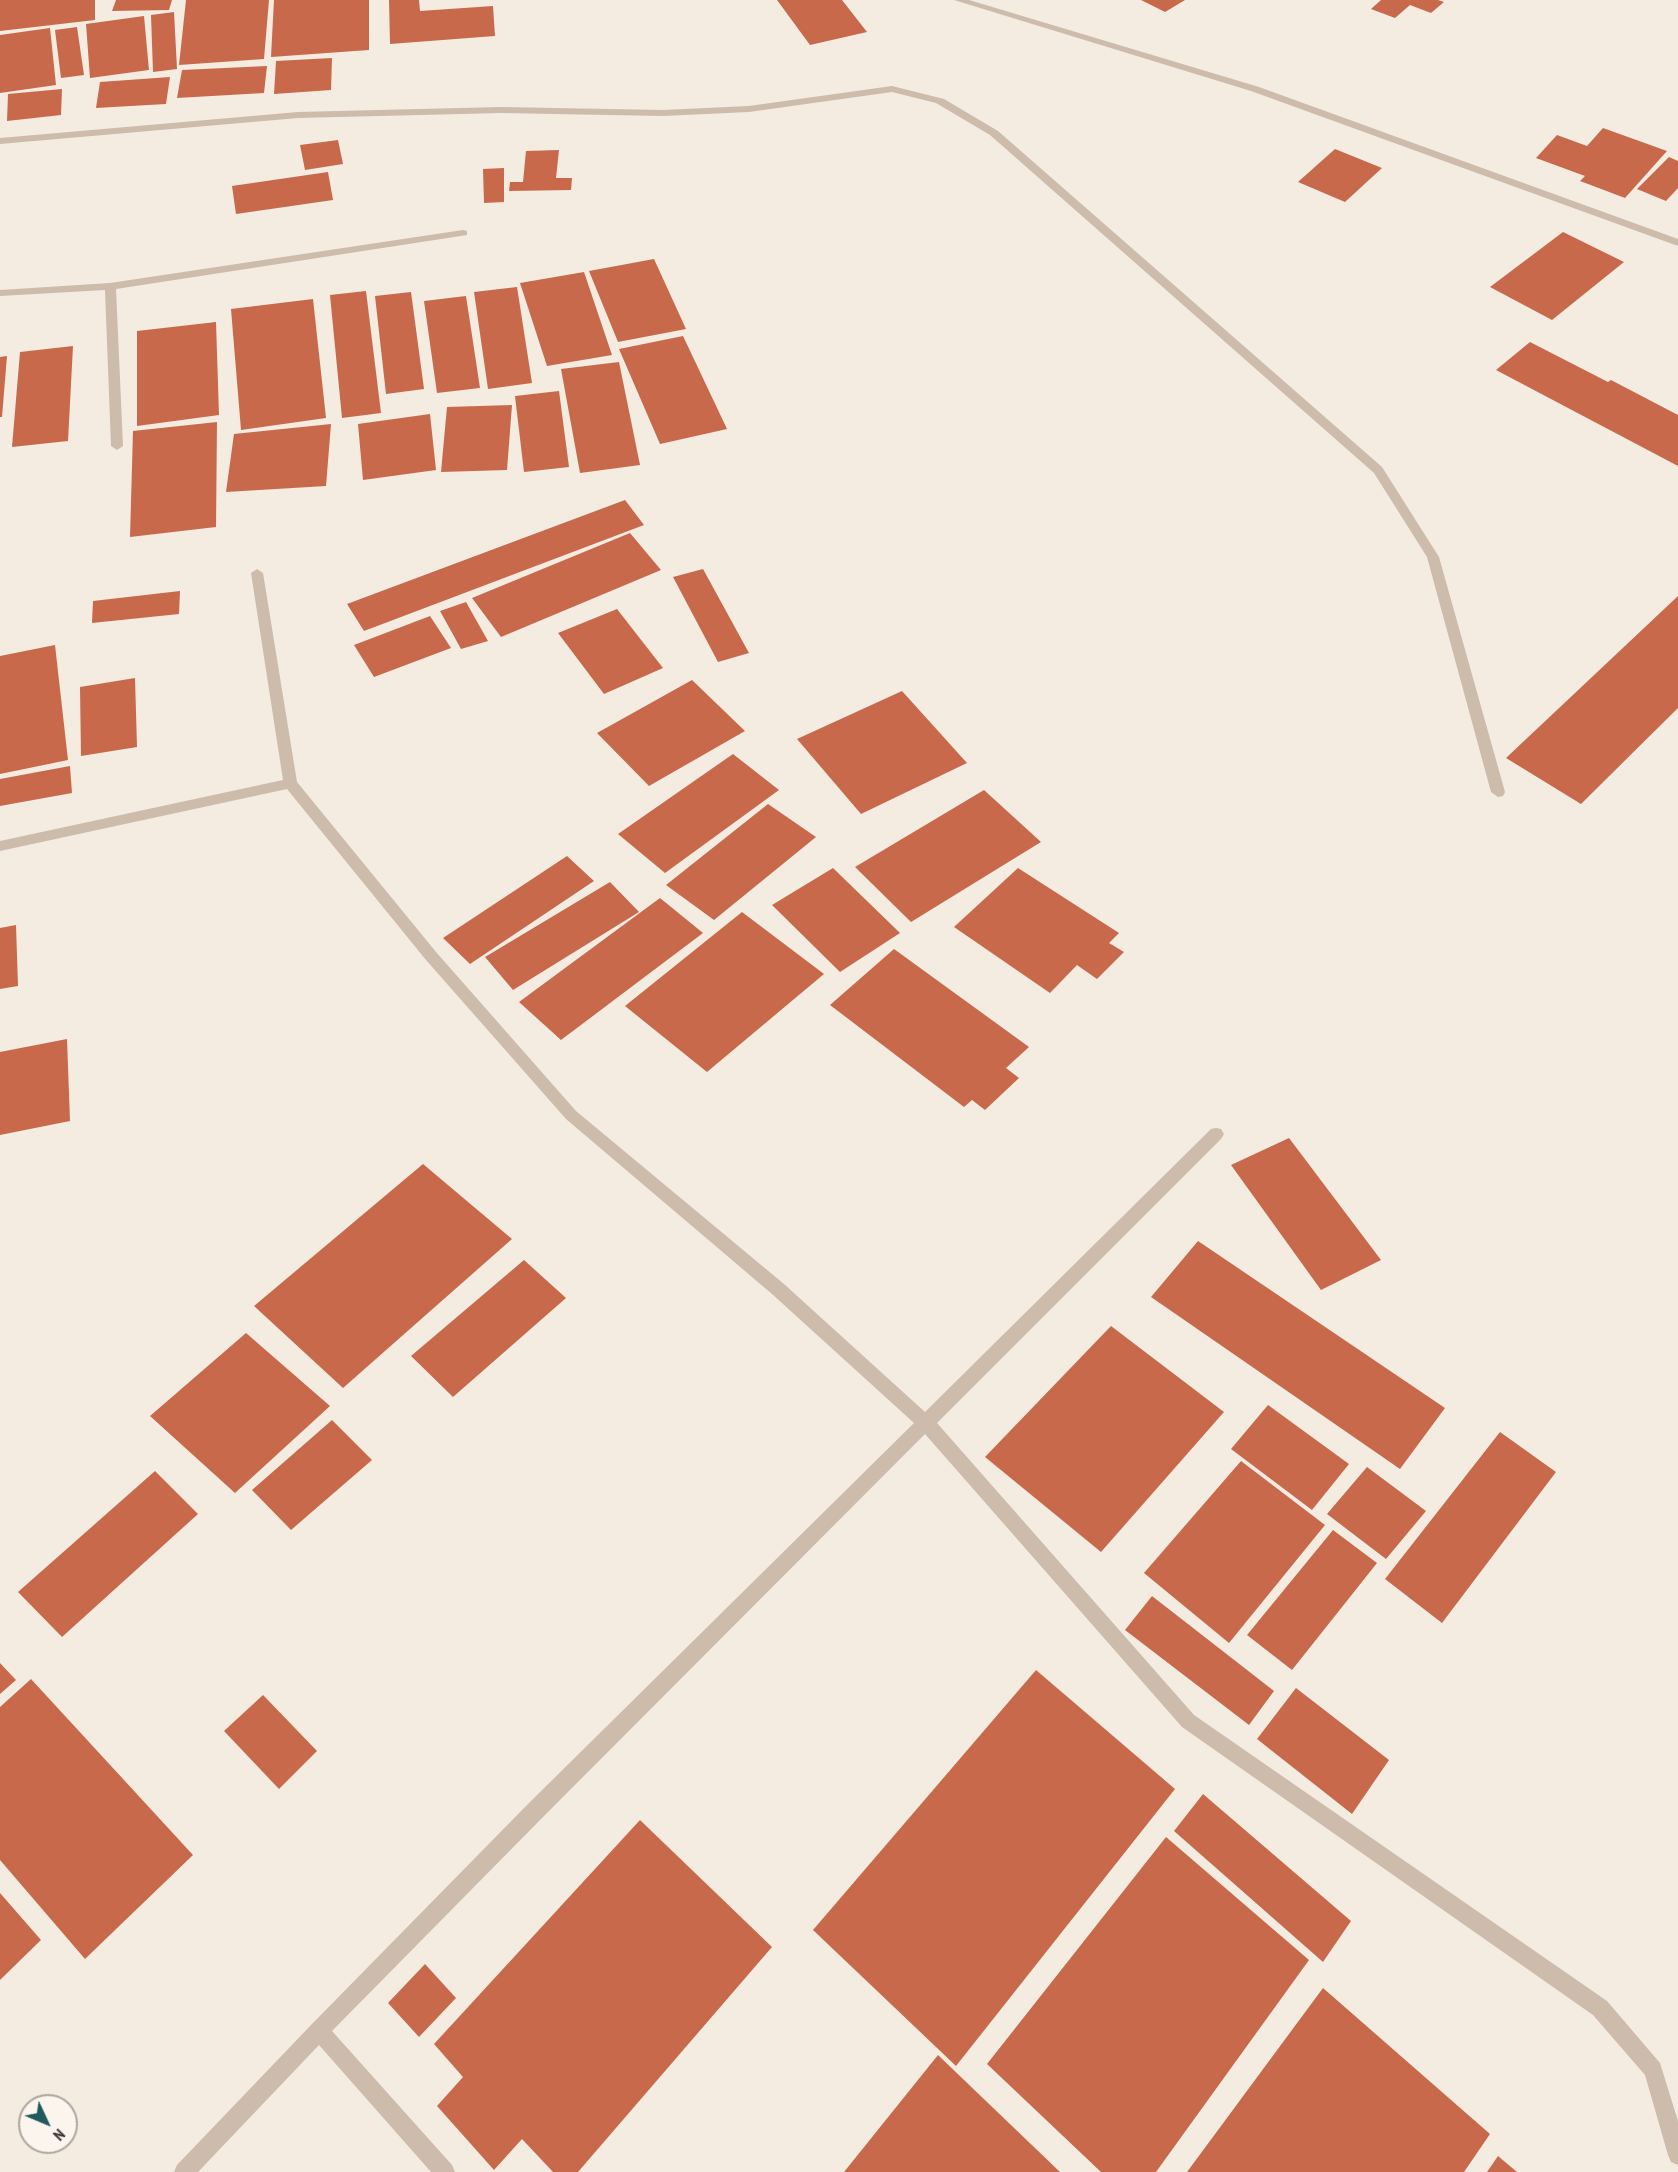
<!DOCTYPE html>
<style>
body{margin:0}
#map{position:relative;width:1678px;height:2172px;overflow:hidden;background:#f4ebe1;font-family:"PT Sans Narrow",sans-serif}
canvas{display:block}
.north{position:absolute;left:18px;top:2094px;width:60px;height:60px;box-sizing:border-box;background:#fbf5ee;border:2px solid #aea6a0;border-radius:50%;rotate:134deg;font-size:16px;font-weight:700;line-height:24px;text-align:center;color:#3b302b}
.north::after{content:'';display:block;margin:auto;width:21px;height:27px;background:#1f5a5e;clip-path:polygon(50% 0,100% 100%,50% 72%,0 100%)}
</style>
<div id="map">
<canvas width="1678" height="2172"></canvas>
<div class="north">N</div>
</div>
<script>
const g = document.querySelector('canvas').getContext('2d');
g.lineJoin = 'round';
function fill(path, color) {
  g.fillStyle = color;
  g.fill(path, 'evenodd');
}
function toPath(rows) {
  const path = new Path2D();
  for (const r of rows) {
    path.moveTo(r[0], r[1]);
    for (let i = 2; i < r.length; i += 2) path.lineTo(r[i], r[i + 1]);
  }
  return path;
}
const building = toPath([
 [0,0,95,0,95,20,0,31],
 [116,0,172,0,169,10,112,11],
 [186,0,269,0,264,59,179,65],
 [274,0,369,0,369,50,271,57],
 [389,0,419,0,420,11,493,6,495,36,390,44],
 [777,0,842,0,867,32,810,45],
 [1141,0,1185,0,1165,12],
 [1381,0,1438,0,1444,2,1431,13,1410,5,1395,18,1371,9],
 [174,12,177,69,153,72,151,15],
 [144,16,149,70,90,78,86,24],
 [77,27,84,75,61,78,55,30],
 [50,28,56,85,0,93,0,35],
 [332,58,331,90,274,94,276,61],
 [267,66,264,93,177,98,182,70],
 [170,77,166,104,96,108,100,82],
 [62,89,61,115,7,121,8,94],
 [1603,128,1667,151,1625,198,1580,181,1585,176,1536,158,1557,135,1587,146],
 [338,140,343,164,305,170,300,145],
 [1335,149,1382,168,1345,202,1298,182],
 [559,150,556,178,572,178,571,190,509,191,510,182,523,182,526,151],
 [1669,157,1678,161,1678,188,1666,201,1637,189],
 [504,168,504,202,484,203,483,169],
 [328,172,333,200,236,214,232,186],
 [1563,232,1624,262,1552,320,1490,287],
 [654,259,686,329,618,342,589,271],
 [584,272,612,355,547,366,520,283],
 [517,287,532,383,488,389,474,292],
 [366,291,381,413,342,418,330,295],
 [411,292,424,389,386,394,375,296],
 [466,296,480,388,437,393,424,301],
 [313,299,326,418,241,430,231,309],
 [216,322,219,415,137,426,137,331],
 [683,336,727,429,660,444,619,349],
 [1530,342,1608,382,1611,380,1678,415,1678,466,1496,370],
 [73,346,68,441,12,447,20,352],
 [7,356,2,417,0,417,0,357],
 [619,362,640,465,580,473,561,369],
 [559,391,569,467,524,472,515,396],
 [512,405,507,470,441,472,447,407],
 [430,414,436,470,363,480,358,424],
 [217,422,216,527,130,537,133,431],
 [331,424,326,486,226,492,234,434],
 [625,500,644,525,364,631,347,604],
 [630,533,661,570,501,637,472,598],
 [703,569,749,653,718,662,673,577],
 [180,591,179,614,92,623,93,601],
 [1678,596,1678,708,1581,804,1506,758],
 [466,602,488,641,461,649,440,611],
 [617,609,663,668,604,694,558,633],
 [430,616,451,648,374,677,354,645],
 [55,645,68,760,0,774,0,656],
 [135,678,137,747,81,756,80,687],
 [692,680,745,731,649,786,597,733],
 [902,691,967,763,861,814,797,739],
 [733,754,779,790,665,873,618,834],
 [70,766,72,793,0,806,0,779],
 [984,790,1041,842,911,922,855,867],
 [768,804,816,837,714,920,666,885],
 [567,856,594,881,470,964,443,938],
 [833,868,900,933,840,972,772,905],
 [1018,868,1119,933,1109,943,1124,952,1097,979,1077,965,1050,993,954,927],
 [610,882,639,912,513,990,485,957],
 [660,898,703,933,561,1040,519,1002],
 [742,912,824,974,707,1072,625,1006],
 [16,925,18,986,0,989,0,928],
 [894,949,1029,1047,1006,1068,1019,1078,985,1110,972,1100,964,1107,830,1005],
 [67,1039,70,1121,0,1135,0,1052],
 [1289,1138,1381,1260,1321,1290,1231,1165],
 [423,1164,512,1239,343,1388,254,1306],
 [1198,1241,1445,1408,1400,1469,1151,1297],
 [524,1260,566,1298,453,1397,411,1356],
 [1111,1326,1224,1412,1101,1552,985,1457],
 [246,1333,330,1406,235,1493,150,1416],
 [1268,1405,1349,1464,1312,1510,1231,1449],
 [332,1420,372,1460,291,1530,252,1490],
 [1500,1432,1556,1472,1442,1623,1385,1579],
 [1241,1461,1325,1525,1229,1643,1144,1573],
 [1367,1467,1426,1511,1386,1559,1327,1514],
 [155,1471,198,1514,62,1637,18,1592],
 [1333,1530,1377,1563,1292,1670,1247,1635],
 [1152,1596,1274,1691,1249,1725,1125,1630],
 [0,1663,16,1680,0,1694],
 [1036,1670,1175,1789,956,2066,813,1930],
 [31,1679,193,1855,85,1959,0,1860,0,1707],
 [1296,1688,1389,1760,1352,1814,1257,1739],
 [263,1695,317,1751,279,1789,224,1731],
 [1203,1794,1351,1921,1323,1962,1174,1831],
 [640,1820,772,1947,578,2172,553,2172,522,2139,494,2170,437,2106,463,2077,434,2044],
 [1166,1837,1309,1960,1156,2172,1101,2172,987,2064],
 [0,1893,41,1940,0,1980],
 [425,1964,456,1998,419,2037,388,2003],
 [1323,1988,1490,2134,1464,2172,1187,2172],
 [938,2055,1060,2172,844,2172],
 [1498,2156,1517,2172,1487,2172]
]);
const street = toPath([
 [954,0,969,0,1259,87,1678,239,1678,246,1251,91,954,0],
 [892,86,944,99,998,131,1382,467,1439,557,1505,792,1503,796,1498,797,1491,792,1427,557,1374,473,990,135,936,103,892,92,749,112,663,116,501,113,298,118,0,144,0,138,298,112,501,107,663,110,749,106,892,86],
 [463,230,467,231,467,235,116,289,123,446,117,450,111,446,105,290,0,296,0,290,110,283,463,230],
 [257,569,263,573,297,782,436,952,576,1111,784,1284,925,1412,1211,1129,1216,1128,1221,1129,1224,1134,1221,1139,937,1423,1194,1715,1607,2001,1660,2063,1678,2121,1678,2165,1671,2162,1668,2155,1645,2075,1593,2015,1182,1727,925,1434,543,1817,332,2031,452,2165,455,2172,431,2172,319,2045,198,2172,174,2172,177,2165,312,2024,529,1803,914,1423,772,1294,566,1119,426,960,287,789,0,851,0,841,283,780,251,573,257,569]
]);
fill(building, '#c8694b');
fill(street, '#cdbbac');
</script>
